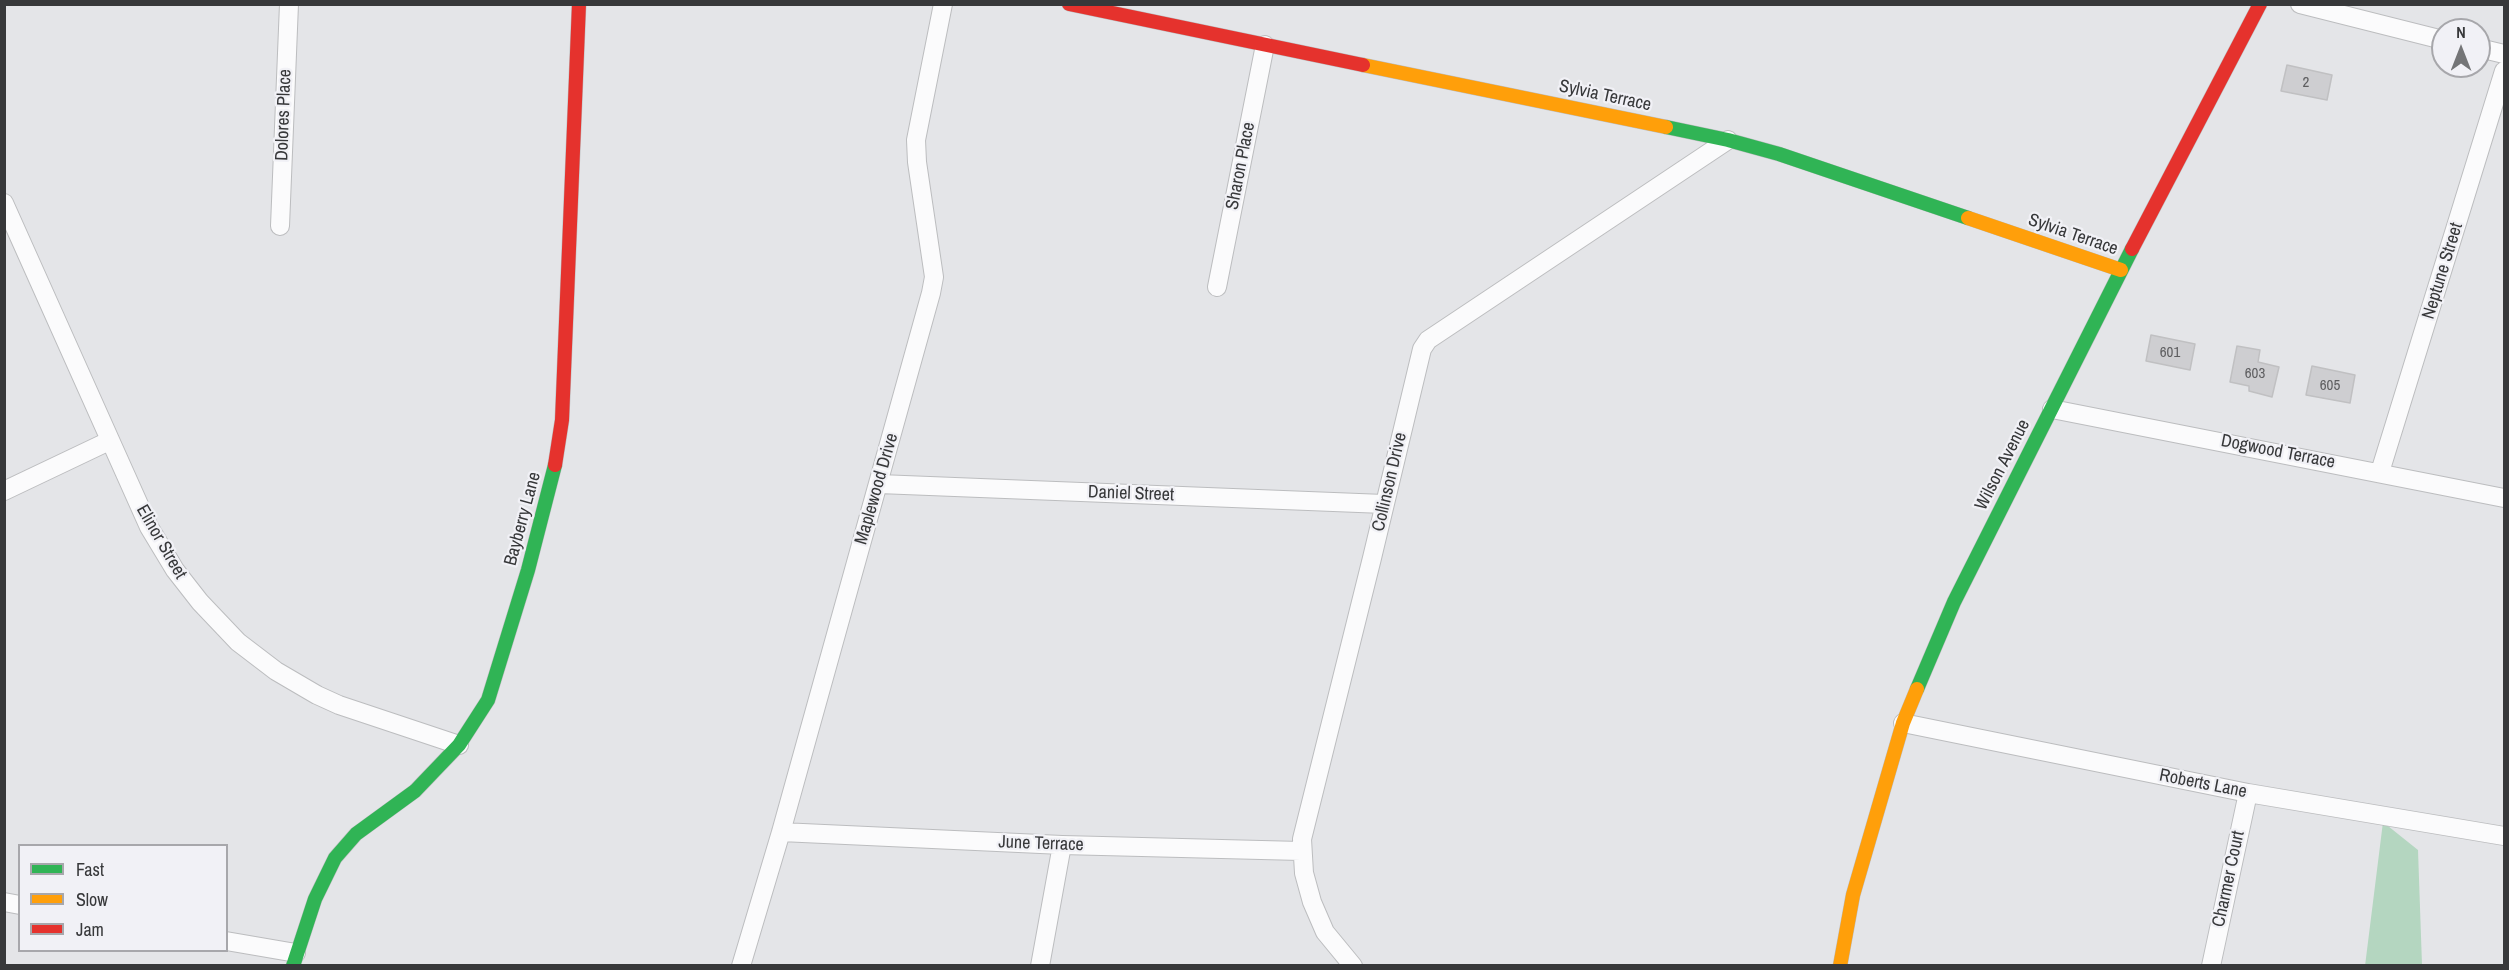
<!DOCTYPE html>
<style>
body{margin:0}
#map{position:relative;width:2509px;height:970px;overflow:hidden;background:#e4e5e8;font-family:"Archivo Narrow",sans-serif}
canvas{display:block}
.frame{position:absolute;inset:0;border:6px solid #37383a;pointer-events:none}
.legend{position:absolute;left:18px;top:844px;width:210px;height:108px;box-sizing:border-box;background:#f1f1f6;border:2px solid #a7a7ab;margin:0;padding:8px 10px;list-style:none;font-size:18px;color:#37383a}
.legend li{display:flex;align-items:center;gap:12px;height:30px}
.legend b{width:30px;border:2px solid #a7a7ab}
.north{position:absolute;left:2431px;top:18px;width:60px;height:60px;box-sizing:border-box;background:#f1f1f6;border:2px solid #a7a7ab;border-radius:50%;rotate:0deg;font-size:16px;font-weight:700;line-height:24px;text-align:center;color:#37383a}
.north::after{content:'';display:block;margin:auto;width:21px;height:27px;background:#747577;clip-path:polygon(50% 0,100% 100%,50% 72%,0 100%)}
</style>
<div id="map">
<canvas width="2509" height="970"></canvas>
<div class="frame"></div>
<ul class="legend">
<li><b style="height:8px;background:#30b455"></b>Fast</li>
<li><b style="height:8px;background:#ff9f0a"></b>Slow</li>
<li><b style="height:8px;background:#e5322d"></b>Jam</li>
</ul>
<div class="north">N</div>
</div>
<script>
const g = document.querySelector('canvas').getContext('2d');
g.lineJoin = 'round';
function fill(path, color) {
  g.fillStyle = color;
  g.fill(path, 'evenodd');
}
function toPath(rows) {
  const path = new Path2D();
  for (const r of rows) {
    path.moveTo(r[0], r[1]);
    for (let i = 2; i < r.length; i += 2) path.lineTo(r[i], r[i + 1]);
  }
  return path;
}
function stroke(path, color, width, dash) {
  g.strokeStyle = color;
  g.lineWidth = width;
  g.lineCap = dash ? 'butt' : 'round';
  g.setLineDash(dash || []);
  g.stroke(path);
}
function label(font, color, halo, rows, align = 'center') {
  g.font = font + ' "Archivo Narrow",sans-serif';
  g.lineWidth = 4.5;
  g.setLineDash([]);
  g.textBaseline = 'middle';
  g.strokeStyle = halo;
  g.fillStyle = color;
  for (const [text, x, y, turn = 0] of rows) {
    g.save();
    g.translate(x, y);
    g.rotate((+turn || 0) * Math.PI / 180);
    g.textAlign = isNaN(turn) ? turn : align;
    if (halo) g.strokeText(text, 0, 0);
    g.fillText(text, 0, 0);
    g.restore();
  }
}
const green = toPath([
 [2383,822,2418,850,2422,965,2365,966]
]);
const building = toPath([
 [2287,65,2332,75,2327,100,2281,91,2287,65],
 [2151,335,2195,344,2190,370,2146,361,2151,335],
 [2237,346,2260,350,2258,362,2279,367,2272,397,2249,391,2249,386,2230,382,2237,346],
 [2312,366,2355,375,2350,403,2306,395,2312,366]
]);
const street = toPath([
 [2300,4,2443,40],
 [2479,48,2504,54],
 [4,203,149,527,175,570,200,602,238,642,276,671,317,695,339,705,459,745],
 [280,226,289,4],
 [1217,287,1265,45],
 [2052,409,2504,498],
 [2380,472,2504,71],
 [879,484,1384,504],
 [4,491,109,441],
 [1903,723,2248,793,2504,836],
 [781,832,1062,845,1301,851],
 [4,902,20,905],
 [226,941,296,953],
 [741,966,781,832,931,293,934,277,917,162,916,140,943,4],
 [1040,966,1062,845],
 [1353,966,1325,932,1312,902,1304,873,1302,839,1372,558,1422,349,1428,340,1728,140],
 [2211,966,2248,793]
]);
const fast = toPath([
 [1666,127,1728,140,1779,154,1968,218],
 [1917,689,1954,602,2132,249],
 [293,966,315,899,335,858,356,834,415,791,459,745,488,700,528,570,555,465]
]);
const slow = toPath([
 [1363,65,1666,127],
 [1968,218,2121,270],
 [1840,966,1853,895,1903,723,1917,689]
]);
const jam = toPath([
 [1069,4,1363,65],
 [2132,249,2260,4],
 [555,465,562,420,579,4]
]);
const numberNames = [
 ["2",2306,83],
 ["601",2170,353],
 ["603",2255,374],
 ["605",2330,386]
];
const streetNames = [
 ["Sylvia Terrace",1605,96,12],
 ["Dolores Place",284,115,-88],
 ["Sharon Place",1241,166,-79],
 ["Sylvia Terrace",2073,235,19],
 ["Neptune Street",2443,271,-73],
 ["Dogwood Terrace",2278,452,11],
 ["Wilson Avenue",2003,465,-63],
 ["Collinson Drive",1390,482,-77],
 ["Maplewood Drive",877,489,-74],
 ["Daniel Street",1131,494,2],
 ["Bayberry Lane",523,519,-75],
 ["Elinor Street",161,542,60],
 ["Roberts Lane",2203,784,11],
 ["June Terrace",1041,844,2],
 ["Charmer Court",2229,879,-78]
];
fill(green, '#b4d6c0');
fill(building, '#ceced1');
stroke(building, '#c0c0c2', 1.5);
stroke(street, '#bcbdbf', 20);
stroke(fast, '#bcbdbf', 15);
stroke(slow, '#bcbdbf', 15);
stroke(jam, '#bcbdbf', 15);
stroke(street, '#fbfbfc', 18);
stroke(fast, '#30b455', 14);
stroke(slow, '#ff9f0a', 14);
stroke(jam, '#e5322d', 14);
label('15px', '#5e5e60', null, numberNames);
label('18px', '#37383a', '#f1f1f6', streetNames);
</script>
